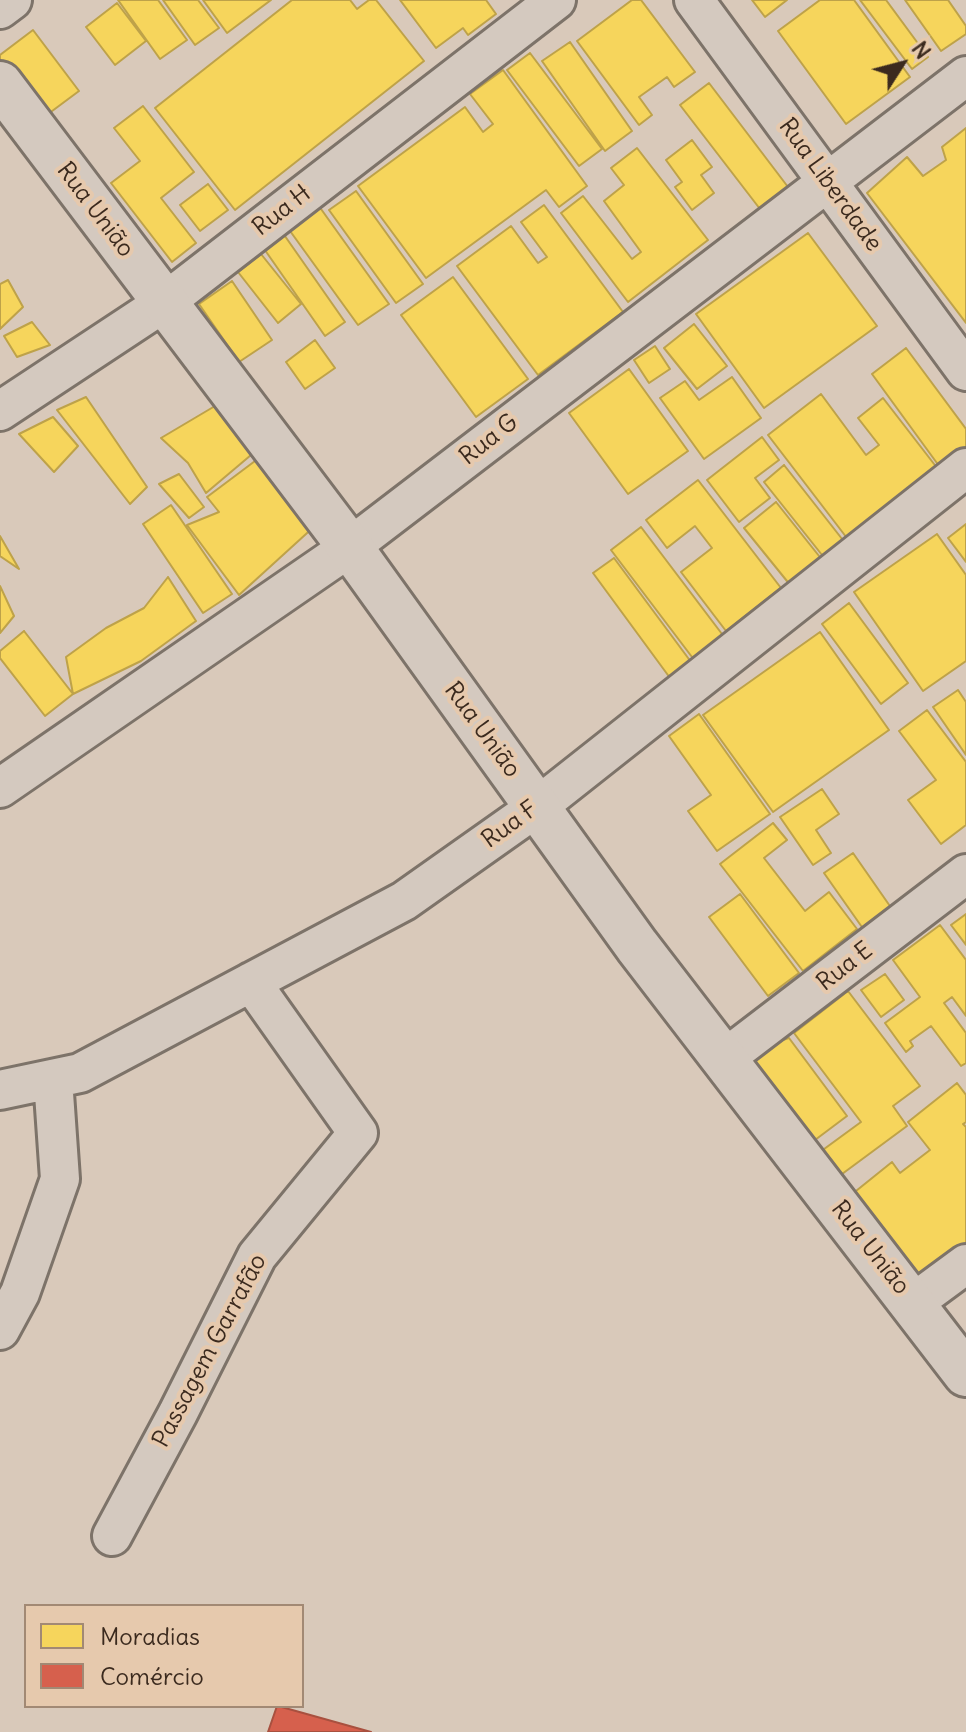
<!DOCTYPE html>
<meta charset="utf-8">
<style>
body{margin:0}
#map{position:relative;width:966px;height:1732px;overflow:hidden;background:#d9c9ba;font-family:Delius,sans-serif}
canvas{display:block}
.legend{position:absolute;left:24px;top:1604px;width:280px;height:104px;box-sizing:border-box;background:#e6c9ad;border:2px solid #a28974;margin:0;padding:10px 14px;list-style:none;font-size:24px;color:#3b2a1e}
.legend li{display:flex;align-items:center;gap:16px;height:40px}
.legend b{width:40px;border:2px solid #a28974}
.north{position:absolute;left:862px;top:24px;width:80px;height:80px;-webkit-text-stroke:6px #e6c9ad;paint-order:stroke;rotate:54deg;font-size:22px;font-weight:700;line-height:32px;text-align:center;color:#3b2a1e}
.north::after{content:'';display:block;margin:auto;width:28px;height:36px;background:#3b2a1e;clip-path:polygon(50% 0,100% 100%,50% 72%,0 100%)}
</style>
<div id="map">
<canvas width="966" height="1732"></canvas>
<ul class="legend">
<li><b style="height:22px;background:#f6d55c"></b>Moradias</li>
<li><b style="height:22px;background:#d6604d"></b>Comércio</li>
</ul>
<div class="north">N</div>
</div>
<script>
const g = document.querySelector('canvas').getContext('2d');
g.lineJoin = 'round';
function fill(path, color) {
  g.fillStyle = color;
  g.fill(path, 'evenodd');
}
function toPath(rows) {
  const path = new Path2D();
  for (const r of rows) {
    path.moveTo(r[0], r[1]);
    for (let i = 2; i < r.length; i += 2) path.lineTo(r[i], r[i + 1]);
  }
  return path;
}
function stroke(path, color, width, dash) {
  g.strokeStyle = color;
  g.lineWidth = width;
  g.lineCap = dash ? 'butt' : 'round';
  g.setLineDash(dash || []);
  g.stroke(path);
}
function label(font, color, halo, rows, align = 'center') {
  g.font = font + ' Delius,sans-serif';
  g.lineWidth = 8;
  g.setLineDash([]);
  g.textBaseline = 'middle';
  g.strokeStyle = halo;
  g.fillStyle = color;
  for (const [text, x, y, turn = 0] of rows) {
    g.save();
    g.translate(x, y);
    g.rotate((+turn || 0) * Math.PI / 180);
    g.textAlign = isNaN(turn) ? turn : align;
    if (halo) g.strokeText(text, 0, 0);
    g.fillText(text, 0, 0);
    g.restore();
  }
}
const homes = toPath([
 [118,0,158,0,187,40,160,59,118,0],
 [163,0,198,0,219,28,195,45,163,0],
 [203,0,271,0,227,33,203,0],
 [292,0,350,0,357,9,369,0,376,0,424,61,235,210,155,108,292,0],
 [400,0,486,0,496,14,468,35,463,28,436,48,400,0],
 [632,0,641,0,695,72,674,87,667,77,639,97,652,115,639,125,577,41,632,0],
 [752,0,787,0,765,17,752,0],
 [820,0,854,0,910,77,846,124,778,31,820,0],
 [860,0,886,0,928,57,912,69,860,0],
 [905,0,948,0,966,26,966,34,941,51,905,0],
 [117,3,146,41,115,65,86,27,117,3],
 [33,30,79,91,32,126,0,82,0,55,33,30],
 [570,42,632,131,605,151,542,61,570,42],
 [530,53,602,149,579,166,507,70,530,53],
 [503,70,587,186,559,207,546,190,426,278,358,186,465,107,483,132,493,124,470,94,503,70],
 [709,83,788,187,760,209,680,105,709,83],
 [143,106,194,172,161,198,196,243,172,262,111,183,140,161,114,128,143,106],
 [966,128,966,323,867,193,907,157,923,176,946,160,942,147,966,128],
 [692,140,712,167,701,175,714,193,692,210,675,187,682,182,666,160,692,140],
 [637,148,708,240,628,302,561,213,583,196,632,259,641,252,604,201,624,185,611,168,637,148],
 [208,184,228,210,200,231,180,205,208,184],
 [356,191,423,284,396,303,329,210,356,191],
 [316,202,389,304,358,325,285,224,316,202],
 [544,205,623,312,538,375,457,266,511,226,538,263,547,257,521,222,544,205],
 [280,229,345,322,325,336,260,243,280,229],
 [808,233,877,326,764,408,696,314,808,233],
 [261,254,301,304,278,323,238,272,261,254],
 [453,277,528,379,476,417,401,315,453,277],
 [8,280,23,307,0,329,0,284,8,280],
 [232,281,272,340,239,362,199,304,232,281],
 [32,322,50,345,17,357,4,336,32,322],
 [694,324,727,366,697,389,664,348,694,324],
 [315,340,335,368,305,389,286,362,315,340],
 [655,346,670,369,649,383,634,360,655,346],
 [906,348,966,429,966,453,942,470,872,374,906,348],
 [629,369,688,451,628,494,569,413,629,369],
 [732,377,761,418,704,459,660,398,685,381,699,400,732,377],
 [821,394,866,455,879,445,858,418,883,398,941,473,850,542,768,435,821,394],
 [86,397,147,487,130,504,57,410,86,397],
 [215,406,239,428,251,455,206,493,188,463,161,438,215,406],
 [53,417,78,446,54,472,19,434,53,417],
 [762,437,779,460,755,478,770,498,739,522,707,480,762,437],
 [259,458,317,524,239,595,187,525,219,512,207,497,259,458],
 [784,465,846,544,826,560,764,482,784,465],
 [179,474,204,507,189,518,159,484,179,474],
 [698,480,781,588,726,631,681,572,712,548,695,526,667,548,646,520,698,480],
 [776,502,823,561,791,586,744,528,776,502],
 [171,505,232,594,203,613,143,524,171,505],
 [966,524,966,562,948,538,966,524],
 [641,527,725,638,695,661,611,550,641,527],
 [937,534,966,575,966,661,923,691,854,592,937,534],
 [0,536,19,569,0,556,0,536],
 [614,558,694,666,673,682,593,573,614,558],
 [168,577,196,621,141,661,73,694,66,657,106,628,144,608,168,577],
 [0,586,14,616,0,633,0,586],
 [849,603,908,683,881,704,822,624,849,603],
 [24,631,73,694,45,716,0,658,0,651,24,631],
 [820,632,889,730,773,812,703,715,820,632],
 [958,690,966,702,966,755,933,707,958,690],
 [927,710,966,762,966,825,941,844,908,800,936,780,899,731,927,710],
 [699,714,770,814,717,851,688,811,711,795,669,736,699,714],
 [822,789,839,814,816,830,831,853,813,865,780,817,822,789],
 [773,823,787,840,764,858,805,911,829,892,857,929,803,971,720,864,773,823],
 [853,853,892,909,864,930,824,873,853,853],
 [740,894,799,973,768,996,709,917,740,894],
 [966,914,966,945,951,925,966,914],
 [940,925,966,960,966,1016,952,997,944,1003,966,1033,966,1063,961,1066,931,1026,910,1041,913,1046,906,1052,885,1023,920,997,893,960,940,925],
 [885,974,904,1000,881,1017,861,990,885,974],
 [848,991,920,1086,893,1106,907,1126,838,1177,820,1152,861,1122,794,1033,848,991],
 [789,1038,847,1116,803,1149,724,1059,789,1038],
 [957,1083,966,1095,966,1122,963,1124,966,1127,966,1258,913,1303,851,1195,892,1162,900,1173,930,1150,908,1122,957,1083]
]);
const shops = toPath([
 [277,1706,278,1706,371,1732,268,1732,277,1706]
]);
const minor = toPath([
 [694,0,966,371],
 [0,9,12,0],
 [0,411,165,302,556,0],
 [0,788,350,547,966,76],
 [724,1059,966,874],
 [0,1090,80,1073,404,901,537,807,966,468],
 [913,1303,966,1264],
 [0,1330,20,1293,60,1179,53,1079],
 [112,1536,178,1413,257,1256,358,1133,251,982]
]);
const secondary = toPath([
 [0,84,350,547,637,946,966,1374]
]);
const streetNames = [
 ["Rua Liberdade",830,185,54],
 ["Rua União",95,210,53],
 ["Rua H",282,211,-38],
 ["Rua G",489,440,-38],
 ["Rua União",482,730,54],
 ["Rua F",510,825,-36],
 ["Rua E",845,967,-38],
 ["Rua União",870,1248,52],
 ["Passagem Garrafão",210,1351,-62]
];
fill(homes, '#f6d55c');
stroke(homes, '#bea249', 2);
fill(shops, '#d6604d');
stroke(shops, '#a8503f', 2);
stroke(minor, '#7d7369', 44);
stroke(secondary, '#7d7369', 50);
stroke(minor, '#d4c9bf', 38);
stroke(secondary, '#d4c9bf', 44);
label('24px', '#3b2a1e', '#e6c9ad', streetNames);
</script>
